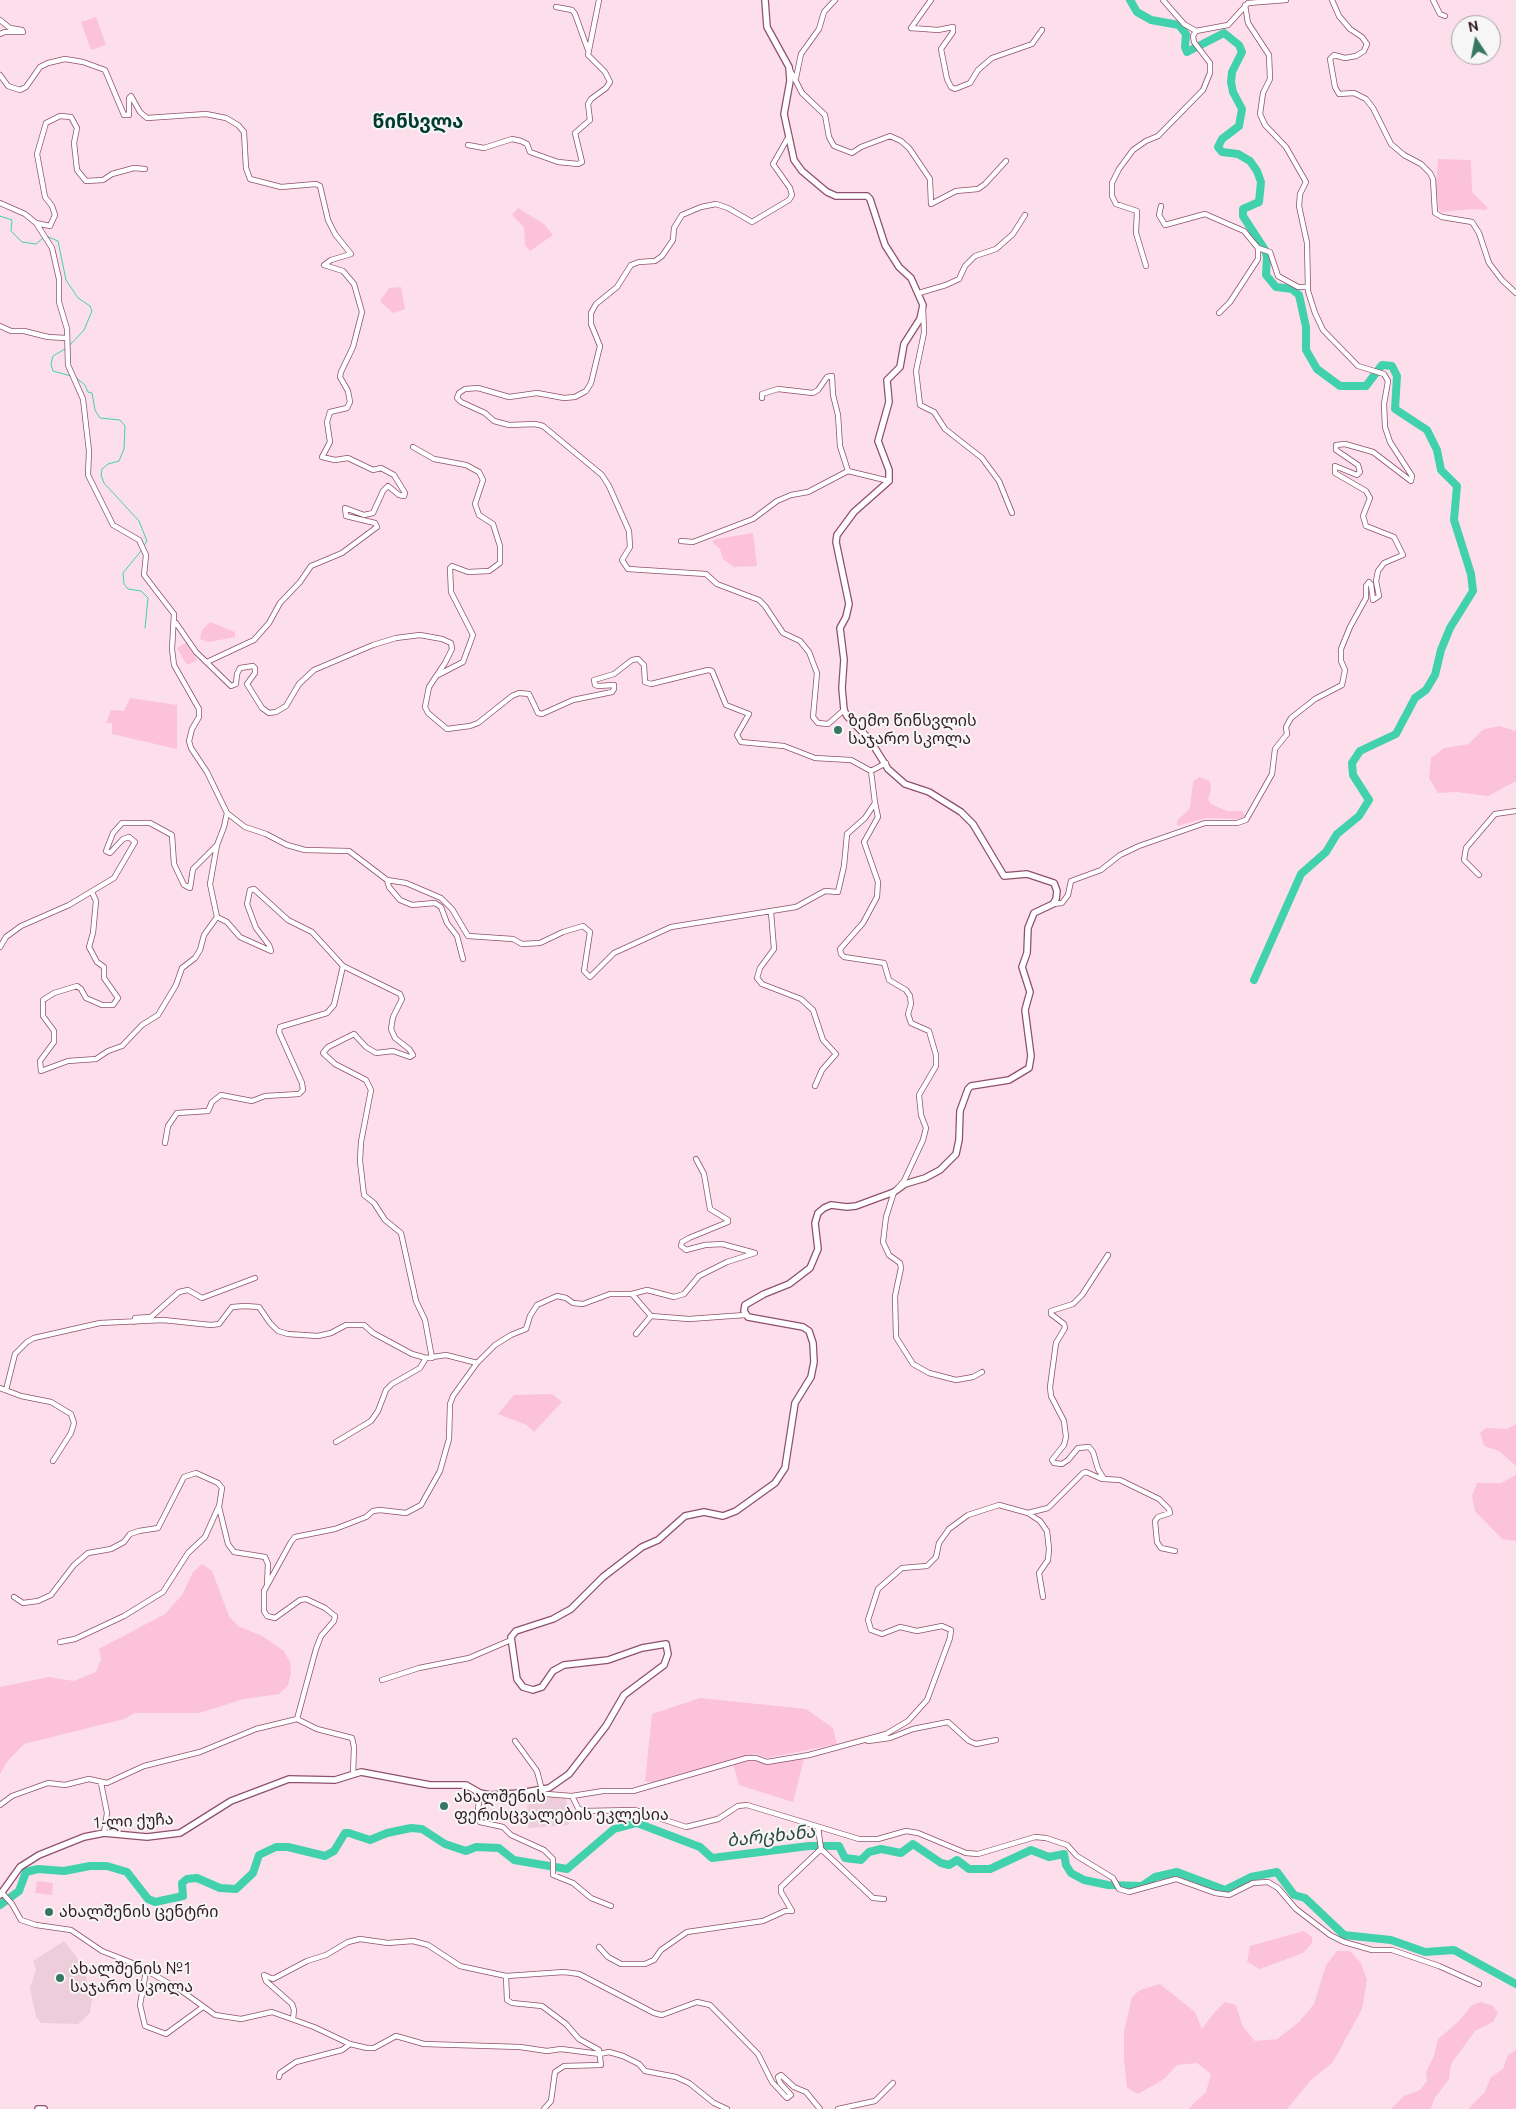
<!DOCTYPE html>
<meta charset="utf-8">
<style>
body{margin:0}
#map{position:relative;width:1516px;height:2109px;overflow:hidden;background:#fddfeb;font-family:Ubuntu,sans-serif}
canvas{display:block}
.north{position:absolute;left:1451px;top:15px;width:50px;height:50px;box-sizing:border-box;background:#f6f6f6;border:1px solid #a89ea2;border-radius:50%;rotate:349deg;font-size:14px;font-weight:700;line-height:20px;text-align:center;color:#331925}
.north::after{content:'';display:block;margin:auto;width:18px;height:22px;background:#367663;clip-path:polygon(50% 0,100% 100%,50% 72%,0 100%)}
</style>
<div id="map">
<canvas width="1516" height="2109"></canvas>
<div class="north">N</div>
</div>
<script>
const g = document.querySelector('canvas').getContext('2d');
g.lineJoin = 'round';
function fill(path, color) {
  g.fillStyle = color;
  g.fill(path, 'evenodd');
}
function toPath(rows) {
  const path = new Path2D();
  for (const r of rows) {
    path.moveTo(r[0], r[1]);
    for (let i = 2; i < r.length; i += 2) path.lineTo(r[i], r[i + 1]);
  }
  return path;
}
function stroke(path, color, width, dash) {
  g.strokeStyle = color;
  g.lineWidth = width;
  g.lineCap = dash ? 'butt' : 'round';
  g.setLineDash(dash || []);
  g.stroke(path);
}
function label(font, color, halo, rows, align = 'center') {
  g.font = font + ' Ubuntu,"Noto Sans Georgian",sans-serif';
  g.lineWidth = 4;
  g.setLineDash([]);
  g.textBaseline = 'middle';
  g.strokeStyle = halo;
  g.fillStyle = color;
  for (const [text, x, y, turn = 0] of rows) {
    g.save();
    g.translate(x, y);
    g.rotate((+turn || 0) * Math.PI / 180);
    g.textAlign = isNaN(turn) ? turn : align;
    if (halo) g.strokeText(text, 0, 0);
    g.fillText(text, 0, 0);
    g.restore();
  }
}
const built = toPath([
 [541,1794,547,1797,566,1797,569,1825,528,1828,527,1795],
 [64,1941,83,1965,92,1998,90,2013,78,2024,41,2023,36,2017,30,1988,36,1969,33,1961]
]);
const green = toPath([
 [96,17,106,45,91,50,81,22],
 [1438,159,1471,160,1472,192,1487,207,1487,210,1473,209,1442,212,1439,210,1436,185],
 [518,208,544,224,553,235,530,251,525,245,524,227,512,215],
 [401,287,405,309,393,313,380,301,389,288],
 [753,533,757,566,734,567,723,559,720,549,712,542,716,539],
 [210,622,235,632,235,637,209,642,200,639,202,630],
 [187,642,197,660,187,665,177,648],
 [130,698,177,705,177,749,112,734,112,723,106,723,111,710,124,711],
 [1499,726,1516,731,1516,781,1488,796,1456,792,1438,793,1429,778,1431,758,1444,748,1469,744,1482,730],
 [1199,777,1210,781,1211,790,1208,799,1211,804,1227,811,1242,811,1245,816,1241,819,1206,818,1177,826,1177,821,1190,808,1193,782],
 [552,1394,562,1402,534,1432,527,1425,498,1414,514,1395],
 [1516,1424,1516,1466,1499,1451,1484,1446,1480,1433,1486,1428,1507,1429],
 [1516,1475,1516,1541,1502,1539,1475,1511,1472,1496,1477,1483,1501,1483],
 [202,1564,212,1571,229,1616,238,1626,262,1636,284,1651,290,1662,291,1673,288,1685,279,1694,244,1699,199,1713,135,1713,124,1719,24,1744,7,1762,0,1774,0,1687,49,1677,74,1681,96,1672,101,1660,99,1649,165,1614,182,1595,193,1572],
 [700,1698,806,1709,833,1728,837,1744,767,1758,756,1754,655,1783,645,1781,652,1714],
 [801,1758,804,1759,793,1802,739,1785,733,1764,749,1759,766,1763],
 [37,1881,53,1883,52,1895,35,1893],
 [1304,1931,1312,1937,1312,1943,1303,1953,1260,1969,1247,1962,1250,1946],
 [1337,1951,1350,1951,1361,1963,1367,1980,1362,2009,1333,2062,1311,2080,1287,2109,1188,2109,1206,2092,1211,2074,1197,2063,1177,2065,1164,2079,1138,2094,1127,2088,1124,2060,1124,2031,1132,1997,1140,1990,1160,1984,1195,2012,1202,2029,1214,2013,1225,2002,1236,2005,1243,2027,1255,2041,1277,2039,1299,2022,1314,2004,1326,1965],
 [1481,2002,1493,2006,1498,2013,1493,2022,1475,2031,1451,2064,1449,2079,1434,2099,1431,2109,1391,2109,1404,2096,1420,2090,1427,2081,1426,2072,1434,2056,1438,2039,1458,2022,1472,2005],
 [1516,2050,1516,2109,1468,2109,1485,2092,1491,2077,1503,2069,1508,2055]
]);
const stream = toPath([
 [0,216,12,220,11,231,22,242,36,244,43,238],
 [46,236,58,241,66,280,78,298,90,306,92,311,84,330,70,345],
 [65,349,53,356,51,364,53,371,71,376],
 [75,377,85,385,88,392,92,393,95,410,100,418,120,420,125,426,124,449,119,461,108,464,102,469,101,475,104,483,139,521,147,541,143,547],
 [141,551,123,573,124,584,128,589,141,591,148,598,145,628]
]);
const river = toPath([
 [1130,0,1137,12,1151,20,1179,25,1186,34,1185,47,1187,52,1224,33,1239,45,1242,52,1232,72,1231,82,1233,92,1242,109,1239,126,1222,139,1218,147,1222,152,1238,154,1250,161,1257,171,1261,182,1259,202,1243,209,1243,216,1265,250,1267,257,1266,275,1276,287,1292,289,1299,295,1306,327,1306,350,1317,369,1340,386,1366,386,1382,365,1392,366,1397,376,1395,409,1427,430,1437,450,1441,470,1457,486,1454,520,1471,574,1473,591,1450,628,1441,650,1435,675,1426,690,1415,698,1396,734,1360,751,1352,763,1353,775,1369,800,1359,816,1337,834,1326,852,1301,874,1254,980],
 [0,1905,19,1891,26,1872,38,1869,64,1871,90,1866,107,1866,127,1872,148,1899,155,1902,183,1896,182,1883,187,1879,197,1878,220,1888,236,1889,253,1873,259,1855,276,1847,288,1847,325,1856,334,1851,345,1833,349,1833,370,1840,387,1833,411,1828,422,1829,445,1844,466,1851,476,1847,499,1848,514,1860,567,1869,614,1829,637,1823,700,1847,712,1858,809,1846,839,1846,845,1858,861,1860,869,1852,881,1849,901,1853,913,1844,941,1863,949,1865,957,1860,969,1869,990,1869,1031,1850,1049,1857,1064,1854,1066,1865,1071,1873,1084,1880,1108,1885,1142,1886,1155,1877,1177,1872,1225,1890,1251,1877,1277,1872,1294,1895,1305,1898,1344,1935,1391,1940,1425,1952,1454,1950,1516,1984]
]);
const minor = toPath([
 [1163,0,1184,24,1196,31],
 [1332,0,1339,16,1350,29,1362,37,1367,44,1364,51,1356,56,1345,58,1334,55,1330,59,1335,87,1339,94,1354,93,1366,99,1373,108,1391,144,1404,155,1421,164,1430,173,1433,179,1435,213,1442,217,1472,222,1479,233,1489,263,1502,280,1516,293],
 [1433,0,1440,14,1445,16],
 [556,7,572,10,575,14,588,50],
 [0,20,10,28,22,30,23,32,5,32,0,34],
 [911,28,938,30,953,27,953,32,941,49,947,79,951,87,955,89,970,83,978,70,992,58,1032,44,1042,30],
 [911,28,931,0],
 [789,68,802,93,825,115,829,137,834,146,852,153,861,147,890,136,901,141,909,148,930,179,931,204,956,191,978,189,985,184,1006,161],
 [0,75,8,86,20,90,26,87,40,67,48,63,65,59,83,62,105,70,124,115,129,115,129,98,131,96,140,112,147,118,206,114,226,118,238,125,244,132,246,168,250,179,281,187,316,184,320,186,328,220,335,234,351,254,331,260,324,265],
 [796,78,801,54,819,29,824,12,835,0],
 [789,136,773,164,790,188,792,195,789,200,752,222,728,208,716,204,701,207,682,215,674,228,673,240,662,256,655,261,639,262,631,265,617,287,596,304,591,313,591,324,600,346,591,383,586,391,575,397,564,398,537,393,509,397,478,388,465,389,459,393,457,398,461,402,485,413,494,421,509,425,535,424,543,426,602,475,609,486,629,531,630,547,622,560,628,569,706,574,717,584,759,600,765,606,783,633,800,641,809,652,817,673,813,717,818,723,828,724,844,710],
 [468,145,484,148,512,139,521,141,527,144,530,152,558,162,578,164,582,162,575,133,590,120,588,104,591,99,606,88,610,82,605,72,588,55,599,0],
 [0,203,25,214,36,223,52,248,59,279,59,302,67,329,68,365,83,399,89,451,88,475,113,525,139,540,146,555,144,575,174,614,172,649,174,665,199,709,199,717,192,729,189,741,191,748,207,772,227,813,224,827,217,845,193,869,190,888,184,885,174,864,172,835,150,823,122,823,113,833,106,851,110,853,123,839,129,837,135,842,114,878,69,905,21,926,6,937,0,947],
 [1161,206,1159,215,1165,225,1205,214,1244,231,1258,248,1258,259,1230,302,1219,313],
 [36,223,50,226,55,215,52,206,45,197,37,154,46,123,60,116,71,117,77,128,74,143,77,170,86,181,103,180,112,174,134,168,145,169],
 [1258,248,1270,252,1278,276,1298,287,1308,287],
 [1146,266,1136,233,1137,211,1116,204,1112,196,1112,183,1119,169,1133,150,1146,141,1158,136,1203,90,1210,73,1210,63,1194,42,1193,36,1196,31,1228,25,1248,3,1286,0],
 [919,293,946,285,959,279,965,266,975,256,996,249,1013,234,1025,215],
 [923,306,924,333,916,371,920,405,934,412,945,429,982,458,999,481,1012,513],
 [0,326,11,331,24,331,48,337,66,338],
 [762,398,762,394,778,389,813,393,818,390,827,377,832,376,833,395,838,415,840,446,848,471,889,481],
 [413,447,434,459,466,465,479,472,483,480,475,504,479,515,493,524,500,546,500,563,489,571,468,572,452,566,450,568,451,592,473,635,463,662,438,675],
 [681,541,693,542,753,519,777,501,791,495,808,492,848,471],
 [176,623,196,652,231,686,236,684,237,674,240,668,253,666,255,668,255,673,247,684,262,708,269,713,276,712,286,706,299,684,314,670,373,645,396,638,420,635,442,639,451,643,452,649,445,663,429,687,425,707,428,713,447,729,470,726,478,723,512,696,519,693,529,694,538,713,542,714,573,700,612,692,614,689,614,685,598,686,595,685,594,680,614,674,632,660,638,659,644,665,645,682,651,684,708,670,712,671,726,705,749,714,737,735,741,742,784,746,815,758,851,760,871,771,886,763],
 [207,662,254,640,269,623,280,603,300,582,311,566,342,553,377,527,375,523,346,516,345,508,364,515,373,513,383,491,388,486,399,495,404,496,405,493,394,475,381,468,373,470,348,458,335,460,322,457,330,442,327,422,330,412,347,408,350,402,348,391,340,377,341,372,353,347,362,312,354,284,343,271,324,265],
 [875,803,878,817,864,842,878,882,877,897,863,923,840,949,841,954,844,957,884,963,889,980,906,990,910,996,911,1004,908,1014,911,1023,929,1031,936,1055,936,1066,919,1095,921,1115,926,1128,923,1140,904,1181,894,1192,886,1217,883,1242,889,1255,900,1263,901,1268,895,1296,896,1337,913,1364,929,1373,956,1380,973,1377,982,1372],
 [227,813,245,827,266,834,287,845,305,850,349,851,387,880,406,883,441,898,452,909,468,936,513,939,522,944,540,943,563,932,583,926,590,932,584,971,590,977,614,953,671,927,796,907,825,891,838,892,844,866,847,834,865,818,875,803,871,771],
 [1479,875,1464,860,1466,848,1495,814,1516,811],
 [387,880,389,887,400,900,412,905,435,903,441,907,447,923,457,936,463,959],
 [92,892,96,901,93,933,89,947,97,962,104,967,104,978,118,998,113,1005,102,1005,86,998,81,989,77,986,54,993,43,1000,43,1016,54,1031,54,1042,40,1061,41,1071,68,1061,96,1059,108,1051,122,1046,142,1025,158,1015,176,985,182,968,195,958,200,950,204,935,217,917],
 [1053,904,1062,903,1068,895,1071,881,1101,870,1120,855,1139,846,1205,823,1237,823,1246,820,1272,774,1275,749,1287,734,1286,727,1291,718,1315,699,1342,685,1345,670,1341,661,1341,649,1350,627,1366,598,1366,586,1369,582,1371,584,1373,600,1379,596,1376,581,1378,571,1384,563,1403,555,1394,537,1366,526,1363,516,1370,498,1366,491,1335,473,1335,466,1357,475,1360,472,1358,465,1336,450,1336,445,1345,444,1373,452,1411,481,1412,476,1390,442,1385,427,1384,404,1388,381,1384,374,1358,366,1323,330,1315,313,1308,291,1307,243,1299,206,1300,194,1306,182,1286,147,1265,125,1260,114,1263,93,1270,79,1269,55,1248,23,1245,5],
 [771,912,774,949,760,968,757,978,762,984,801,999,813,1010,823,1040,836,1054,822,1070,815,1086],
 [343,966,400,994,402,999,393,1017,391,1029,395,1038,409,1049,413,1055,410,1057,393,1051,376,1053,366,1047,354,1034,328,1047,323,1053,335,1064,366,1080,371,1090,361,1142,360,1161,364,1195,374,1203,385,1220,401,1233,416,1301,425,1320,432,1358],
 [165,1143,168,1126,177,1113,208,1111,212,1102,221,1095,252,1101,265,1096,299,1094,303,1090,302,1083,279,1032,280,1027,327,1013,334,1005,343,966,312,932,288,920,254,889,250,890,247,904,256,928,269,945,271,951,240,937,227,922,217,917,210,884,217,845],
 [1108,1255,1082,1295,1073,1304,1051,1311,1051,1314,1064,1324,1065,1328,1056,1343,1050,1387,1051,1396,1064,1421,1066,1437,1064,1445,1052,1460,1054,1463,1062,1464,1068,1460,1078,1448,1089,1447,1093,1452,1098,1469,1104,1479,1120,1480,1159,1499,1169,1509,1170,1513,1158,1517,1155,1521,1157,1542,1161,1548,1175,1551],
 [632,1294,651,1316,689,1319,745,1315],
 [134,1322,135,1318,151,1317,179,1292,188,1290,202,1298,255,1278],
 [636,1334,651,1316],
 [0,1388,21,1396,51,1402,71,1414,74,1423,71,1433,53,1461],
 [6,1390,15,1354,27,1342,34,1338,100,1323,163,1320,211,1325,219,1324,232,1307,245,1306,259,1307,270,1323,278,1331,288,1334,318,1336,331,1333,346,1325,364,1325,373,1333,412,1354,426,1358,446,1355,477,1363],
 [336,1442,371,1421,378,1411,386,1390,392,1384,420,1368,426,1358],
 [1028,1513,1048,1508,1083,1473,1086,1472,1102,1479],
 [14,1597,23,1603,38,1601,51,1595,74,1565,88,1553,111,1549,124,1542,130,1534,139,1531,158,1528,184,1477,196,1473,218,1483,222,1488,219,1507,228,1544,234,1552,265,1557,268,1564,267,1585],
 [60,1642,75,1639,124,1616,163,1592,188,1553,205,1537,218,1508],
 [382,1680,419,1668,469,1658,511,1640],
 [297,1719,316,1649,321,1636,334,1621,335,1616,325,1608,306,1599,300,1600,275,1618,267,1616,264,1611,264,1591,291,1542,295,1537,335,1529,366,1517,373,1511,380,1510,406,1513,421,1505,440,1471,449,1439,450,1404,453,1396,477,1363,495,1345,511,1335,526,1329,530,1316,537,1305,557,1296,566,1298,573,1303,583,1304,610,1294,632,1294,647,1290,674,1297,684,1294,699,1276,727,1262,755,1253,722,1244,705,1245,686,1250,681,1246,682,1242,689,1238,728,1222,728,1220,710,1209,704,1174,696,1159],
 [515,1741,537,1771,542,1790],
 [868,1741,890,1738,913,1729,948,1722,969,1741,976,1744,996,1740],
 [101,1783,107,1813,104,1833],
 [538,1790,546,1794,572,1796,578,1808,583,1811,635,1810,686,1827,718,1819,738,1806,747,1805,859,1839,878,1839,906,1831,918,1833,966,1853,978,1854,1035,1837,1046,1838,1067,1845,1077,1856,1113,1878,1119,1889,1129,1892,1176,1879,1215,1893,1229,1895,1253,1883,1268,1882,1278,1888,1296,1909,1330,1935,1344,1942,1372,1950,1392,1950,1439,1966,1479,1984],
 [480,1793,477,1817,480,1822,503,1827,511,1835,544,1850,553,1859,553,1875,573,1883,591,1898,611,1906],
 [572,1796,603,1791,633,1791,747,1758,756,1758,767,1762,809,1755,886,1734,908,1721,927,1700,950,1638,951,1630,942,1626,917,1631,900,1627,882,1634,871,1630,868,1620,878,1589,902,1568,927,1566,936,1557,939,1543,949,1529,968,1515,999,1505,1028,1513,1040,1521,1047,1531,1049,1549,1048,1560,1039,1573,1043,1597],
 [0,1805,12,1796,48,1783,65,1785,89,1779,107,1783,144,1766,200,1752,256,1729,297,1719,317,1729,352,1738,354,1747,353,1775],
 [818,1827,821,1849,873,1898,884,1899],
 [4,1895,12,1904,21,1920,36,1925,71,1930,102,1951,135,1964,179,1989,215,2015,241,2019,272,2012,314,2027,350,2044,367,2048,374,2048,396,2036,424,2044,520,2047,547,2051,561,2049,600,2054,609,2052,623,2056,639,2064,645,2071,676,2077,689,2083,714,2103,727,2109],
 [792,1911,781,1892,781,1887,821,1849],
 [599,1947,608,1957,621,1964,645,1964,654,1960,661,1950,687,1932,763,1921,785,1911,792,1911],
 [146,1971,140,2005,145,2026,166,2034,203,2007],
 [293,2019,294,2010,292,2004,266,1981,264,1975,273,1979,307,1961,326,1955,348,1942,360,1939,388,1943,413,1941,428,1945,460,1966,506,1976],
 [279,2077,280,2073,296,2062,342,2050,350,2044],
 [544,2109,551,2101,555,2072,564,2066,601,2065,599,2050,579,2039,566,2024,542,2006,512,2003,507,2000,506,1976,564,1972,579,1974,654,2013,662,2015,697,2002,710,2005,758,2054,772,2082,785,2096,787,2098,791,2095,780,2083,778,2077,781,2075,794,2087,806,2092,820,2109],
 [838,2109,875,2101,893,2083]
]);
const tertiary = toPath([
 [0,1895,20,1867,39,1855,84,1837,104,1833,147,1837,180,1833,231,1801,289,1779,335,1780,361,1772,430,1785,466,1785,480,1793,490,1795,520,1793,549,1788,569,1774,606,1726,624,1695,664,1665,668,1654,666,1644,642,1648,608,1660,564,1665,553,1671,542,1687,533,1690,523,1687,517,1679,511,1637,516,1631,553,1619,571,1609,603,1577,642,1547,658,1540,685,1516,704,1512,723,1516,736,1511,775,1483,785,1468,795,1403,811,1377,814,1362,813,1343,809,1331,803,1327,748,1317,744,1311,745,1305,764,1294,789,1284,810,1268,818,1249,815,1223,818,1213,824,1208,831,1205,847,1207,856,1206,894,1192,905,1184,925,1178,940,1170,956,1154,959,1140,960,1111,968,1089,971,1086,1009,1080,1029,1068,1031,1056,1025,1010,1030,992,1022,967,1027,953,1028,928,1034,913,1053,904,1056,899,1057,891,1054,883,1027,874,1004,876,973,824,961,812,929,792,905,784,888,769,870,740,847,716,844,710,842,688,844,660,840,628,846,617,849,604,836,542,837,535,854,512,889,481,889,470,878,441,889,402,887,380,900,367,904,344,920,319,923,305,911,278,899,267,885,245,870,199,867,196,836,196,827,192,802,171,794,160,784,114,790,81,789,67,767,27,765,0],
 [38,2109,44,2109]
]);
const markers = [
 [838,730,5,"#367663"],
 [444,1806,5,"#367663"],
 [49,1912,5,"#367663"],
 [60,1978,5,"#367663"]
];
const poiNames = [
 ["ზემო წინსვლის",848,721],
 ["საჯარო სკოლა",848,739],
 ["ახალშენის",454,1797],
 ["ფერისცვალების ეკლესია",454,1815],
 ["ახალშენის ცენტრი",59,1912],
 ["ახალშენის №1",70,1969],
 ["საჯარო სკოლა",70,1987]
];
const streetNames = [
 ["1-ლი ქუჩა",133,1821,-3]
];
const waterNames = [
 ["ბარცხანა",771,1836,-6]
];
const quarterNames = [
 ["წინსვლა",418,122]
];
fill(built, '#eecdda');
fill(green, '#fbc2d9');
stroke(stream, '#42d1ad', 1);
stroke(river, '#42d1ad', 8);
stroke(minor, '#8e506c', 6);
stroke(tertiary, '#8e506c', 8);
stroke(minor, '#fff', 4.5);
stroke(tertiary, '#fff', 5.5);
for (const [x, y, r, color] of markers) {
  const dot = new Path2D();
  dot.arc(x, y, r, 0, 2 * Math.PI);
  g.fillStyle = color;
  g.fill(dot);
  stroke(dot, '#f6f6f6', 2);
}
label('16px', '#331925', '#f6f6f6', poiNames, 'left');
label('16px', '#331925', '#f6f6f6', streetNames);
label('italic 18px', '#29473d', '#f6f6f6', waterNames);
label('bold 19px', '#023b2e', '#f6f6f6', quarterNames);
</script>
